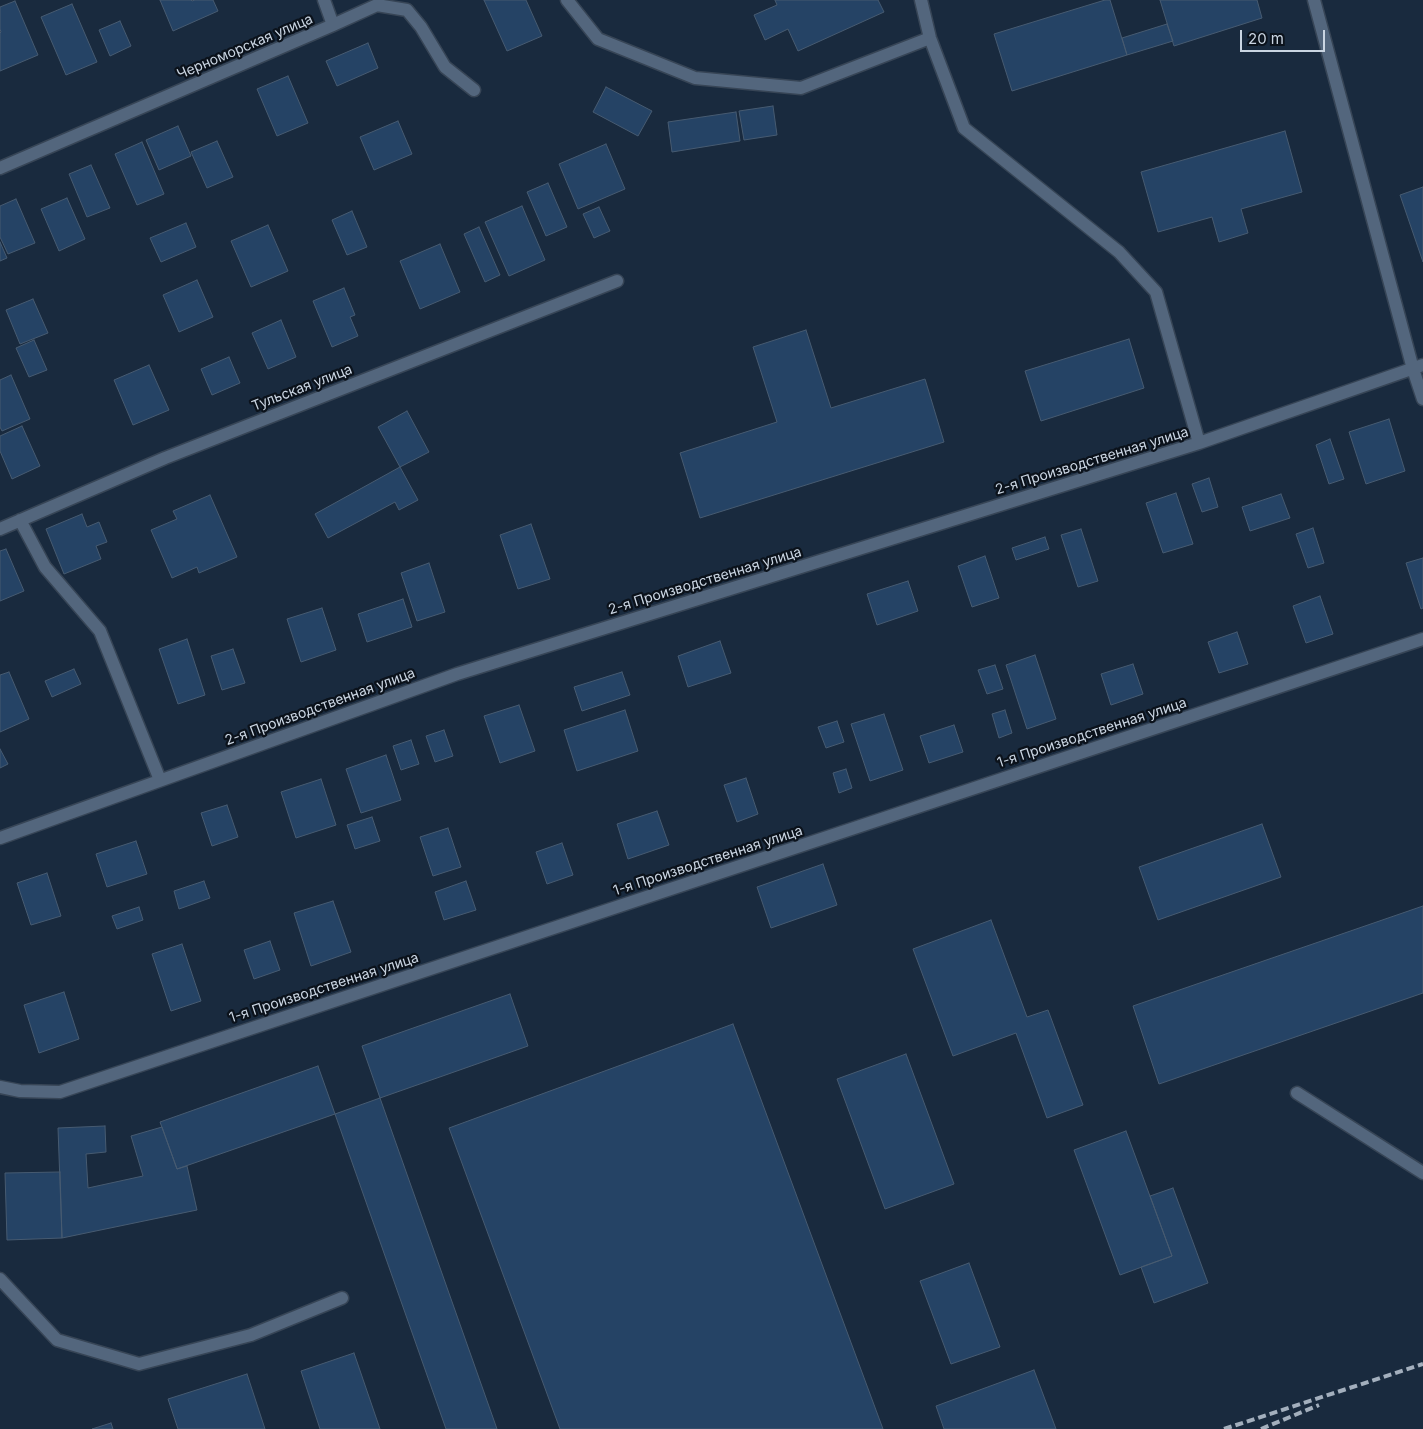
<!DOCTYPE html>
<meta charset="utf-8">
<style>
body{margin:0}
#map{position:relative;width:1423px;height:1429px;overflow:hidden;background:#192a3e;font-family:Inter,sans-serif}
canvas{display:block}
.scale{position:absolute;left:1240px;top:30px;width:85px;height:22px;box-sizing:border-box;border:2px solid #cad5e2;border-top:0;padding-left:6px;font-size:15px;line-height:18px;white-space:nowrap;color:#cad5e2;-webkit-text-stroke:4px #0b121b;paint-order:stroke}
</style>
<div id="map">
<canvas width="1423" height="1429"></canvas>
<div class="scale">20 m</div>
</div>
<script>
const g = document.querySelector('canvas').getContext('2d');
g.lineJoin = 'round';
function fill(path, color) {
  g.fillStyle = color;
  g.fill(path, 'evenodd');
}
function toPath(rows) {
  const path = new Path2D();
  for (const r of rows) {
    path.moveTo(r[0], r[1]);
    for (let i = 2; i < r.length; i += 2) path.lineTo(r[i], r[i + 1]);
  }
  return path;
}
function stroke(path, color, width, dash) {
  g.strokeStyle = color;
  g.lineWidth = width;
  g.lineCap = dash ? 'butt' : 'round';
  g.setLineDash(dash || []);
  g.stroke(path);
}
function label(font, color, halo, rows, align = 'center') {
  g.font = font + ' Inter,sans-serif';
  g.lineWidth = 4.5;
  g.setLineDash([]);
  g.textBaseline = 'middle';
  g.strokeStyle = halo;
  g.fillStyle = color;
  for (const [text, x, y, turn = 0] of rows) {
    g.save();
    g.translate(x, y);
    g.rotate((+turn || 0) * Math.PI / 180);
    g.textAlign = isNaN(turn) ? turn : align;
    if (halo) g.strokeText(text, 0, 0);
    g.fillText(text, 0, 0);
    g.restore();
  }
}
const building = toPath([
 [160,0,191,0,192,1,195,0,213,0,218,11,173,31,160,0],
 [484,0,526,0,542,36,507,51,484,0],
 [775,0,878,0,884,12,798,51,788,29,765,40,754,15,777,5,775,0],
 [1105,0,1110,0,1127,55,1012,91,994,34,1105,0],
 [1160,0,1257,0,1262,18,1174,46,1160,0],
 [15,1,38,55,0,71,0,33,1,32,0,29,0,7,15,1],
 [72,4,97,62,66,75,41,17,72,4],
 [120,21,131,46,110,56,99,30,120,21],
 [1167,24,1173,41,1127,55,1122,38,1167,24],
 [368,43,378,68,337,86,326,61,368,43],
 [288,76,308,123,277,136,257,89,288,76],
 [606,87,652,111,638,136,593,112,606,87],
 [773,106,777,135,744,140,739,111,773,106],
 [736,112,740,141,672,152,668,122,736,112],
 [398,121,412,154,374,170,360,137,398,121],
 [178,126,191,156,159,170,146,140,178,126],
 [1285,131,1302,192,1241,209,1248,233,1219,242,1212,217,1158,232,1141,172,1285,131],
 [217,141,233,177,207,188,191,152,217,141],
 [142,142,164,194,137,205,115,154,142,142],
 [606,144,625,189,578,209,559,164,606,144],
 [91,165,110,208,87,217,69,174,91,165],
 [548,183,567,227,546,236,527,192,548,183],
 [1423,187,1423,262,1400,195,1423,187],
 [67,198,85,239,59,251,41,209,67,198],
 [16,199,35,243,8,254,0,237,0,206,16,199],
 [522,206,545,260,509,276,485,222,522,206],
 [599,207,610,231,594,238,583,214,599,207],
 [352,211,367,247,347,255,332,220,352,211],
 [186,223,196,247,161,262,150,238,186,223],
 [268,225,288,271,251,287,231,241,268,225],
 [479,227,500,275,485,282,464,234,479,227],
 [0,242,7,258,0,261,0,242],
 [440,244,460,292,420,309,400,261,440,244],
 [197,280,213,317,179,332,163,295,197,280],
 [344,288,355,315,350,317,358,336,332,347,313,301,344,288],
 [33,299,48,333,20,344,6,310,33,299],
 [281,320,296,357,268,369,252,333,281,320],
 [806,330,831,408,925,379,944,442,700,518,680,453,777,422,753,347,806,330],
 [1129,339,1144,388,1041,421,1025,371,1129,339],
 [34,340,47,370,29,377,16,348,34,340],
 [229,357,240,383,212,395,201,369,229,357],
 [149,365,169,410,133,425,114,380,149,365],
 [11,375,30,419,2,431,0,427,0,380,11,375],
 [407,411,429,452,400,467,378,427,407,411],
 [1389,419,1405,471,1366,484,1349,432,1389,419],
 [22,426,40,466,12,479,0,451,0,436,22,426],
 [1330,439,1344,479,1329,484,1316,445,1330,439],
 [400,467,418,500,399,510,395,502,328,538,315,514,400,467],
 [1209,478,1218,507,1202,512,1192,484,1209,478],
 [1176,493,1193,544,1163,553,1146,503,1176,493],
 [1281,494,1290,518,1250,531,1242,507,1281,494],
 [210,495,237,557,199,573,197,567,172,578,151,530,177,519,173,511,210,495],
 [82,514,87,527,99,522,107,542,96,546,101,559,64,574,46,529,82,514],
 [531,524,550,579,518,589,500,535,531,524],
 [1313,528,1324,563,1308,568,1296,534,1313,528],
 [1081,529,1098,581,1078,587,1061,535,1081,529],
 [1045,537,1049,549,1016,560,1012,548,1045,537],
 [6,549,24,591,0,601,0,551,6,549],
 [985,556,999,598,972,607,958,566,985,556],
 [1423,558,1423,608,1421,609,1406,563,1423,558],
 [429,563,445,612,417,621,401,573,429,563],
 [908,581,918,611,877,625,867,594,908,581],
 [1320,596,1333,634,1306,643,1293,606,1320,596],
 [403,599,412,627,367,642,358,614,403,599],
 [322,608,336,650,301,662,287,619,322,608],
 [1237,632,1248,664,1219,673,1208,642,1237,632],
 [187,639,205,695,178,704,159,649,187,639],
 [720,641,731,673,688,687,678,656,720,641],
 [233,649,245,683,222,690,211,656,233,649],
 [1035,655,1056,719,1027,729,1006,665,1035,655],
 [1133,664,1143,694,1111,705,1101,674,1133,664],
 [995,665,1003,689,987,694,978,670,995,665],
 [74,669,81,684,52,697,45,681,74,669],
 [9,672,29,719,0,732,0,675,9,672],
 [622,672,630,695,582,711,574,687,622,672],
 [519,705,535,751,500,763,484,716,519,705],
 [625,710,638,751,577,771,564,730,625,710],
 [1005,710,1012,733,999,738,992,714,1005,710],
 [884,714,903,770,870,781,851,724,884,714],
 [837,721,844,742,826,748,818,727,837,721],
 [954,725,963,752,929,763,920,736,954,725],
 [444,730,453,756,435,762,426,736,444,730],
 [411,740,419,764,401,770,393,746,411,740],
 [0,749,8,764,0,768,0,749],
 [386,755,401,800,361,813,346,769,386,755],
 [846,769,852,788,839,793,833,773,846,769],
 [746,778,758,814,737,822,724,785,746,778],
 [321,779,336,825,296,838,281,792,321,779],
 [227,805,238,837,212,846,201,813,227,805],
 [657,811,669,845,628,859,617,824,657,811],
 [372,817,380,841,355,849,347,825,372,817],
 [1262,824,1281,877,1158,920,1139,867,1262,824],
 [448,828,461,867,433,876,420,837,448,828],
 [136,841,147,874,107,887,96,854,136,841],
 [562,843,573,875,547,884,536,852,562,843],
 [823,864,837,905,771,928,757,887,823,864],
 [47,873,61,916,31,925,17,883,47,873],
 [204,881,210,898,179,909,174,891,204,881],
 [466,881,476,910,444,920,435,892,466,881],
 [333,901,351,952,311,966,294,913,333,901],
 [1423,906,1423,993,1159,1084,1133,1006,1423,906],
 [139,907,143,920,117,929,112,916,139,907],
 [991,920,1027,1017,1048,1010,1083,1105,1047,1118,1016,1033,953,1056,913,949,991,920],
 [270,941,280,970,254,979,244,950,270,941],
 [182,944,201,1001,171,1011,152,954,182,944],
 [64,992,79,1039,39,1053,24,1005,64,992],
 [510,994,528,1046,380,1098,362,1046,510,994],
 [733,1024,883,1429,560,1429,449,1128,733,1024],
 [906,1054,954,1184,885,1209,837,1079,906,1054],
 [318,1066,335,1114,177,1169,160,1122,318,1066],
 [380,1098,497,1429,446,1429,335,1114,380,1098],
 [105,1126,106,1152,86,1154,88,1188,143,1176,131,1136,162,1127,177,1169,187,1166,197,1210,62,1238,58,1128,105,1126],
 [1126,1131,1172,1256,1120,1275,1074,1150,1126,1131],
 [60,1172,62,1238,7,1240,5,1173,60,1172],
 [1173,1188,1208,1283,1154,1303,1141,1267,1172,1256,1150,1196,1173,1188],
 [969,1263,1000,1347,951,1364,920,1281,969,1263],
 [354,1353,380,1429,320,1429,301,1371,354,1353],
 [1034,1370,1056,1429,944,1429,936,1406,1034,1370],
 [247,1374,265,1429,178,1429,168,1399,247,1374],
 [111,1423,113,1429,92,1429,111,1423]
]);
const minor = toPath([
 [324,0,333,25],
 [567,0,598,39,695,78,801,88,930,38],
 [921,0,930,38,964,128,1119,252,1156,292,1199,443],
 [1314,0,1413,369,1423,399],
 [0,168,333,25,377,5,407,10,421,27,445,67,474,90],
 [20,520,45,567,100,631,160,780],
 [0,529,165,458,617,281],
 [0,838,457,674,1199,443,1423,365],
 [0,1087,20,1091,60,1092,1423,639],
 [1297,1093,1423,1173],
 [0,1279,57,1340,139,1364,251,1335,342,1298]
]);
const rail = toPath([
 [1224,1429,1423,1364],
 [1261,1429,1319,1405]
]);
const streetNames = [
 ["Черноморская улица",245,47,-23],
 ["Тульская улица",302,388,-21],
 ["2-я Производственная улица",1092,461,-17],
 ["2-я Производственная улица",705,581,-17],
 ["2-я Производственная улица",320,707,-20],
 ["1-я Производственная улица",1092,733,-18],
 ["1-я Производственная улица",708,861,-18],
 ["1-я Производственная улица",324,988,-18]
];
fill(building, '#254365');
stroke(building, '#475b71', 1);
stroke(minor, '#374556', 15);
stroke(minor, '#53667d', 12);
stroke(rail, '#a3afbd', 4, [8, 4]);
label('14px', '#cad5e2', '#0b121b', streetNames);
</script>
